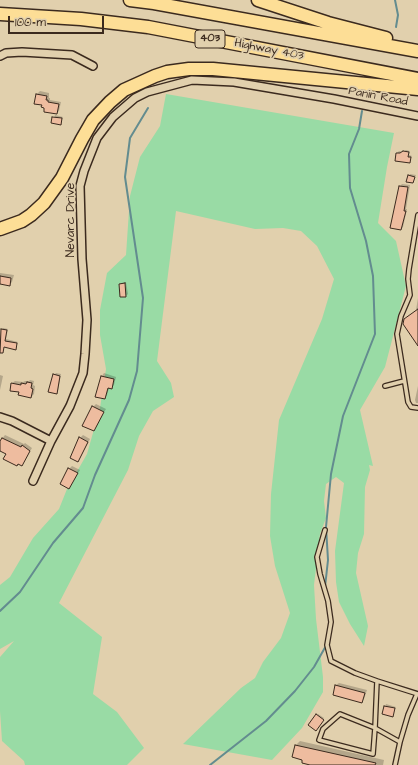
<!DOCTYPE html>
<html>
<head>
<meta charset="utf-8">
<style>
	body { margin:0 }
	#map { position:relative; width:418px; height:765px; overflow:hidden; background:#e1d0ad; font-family:"Architects Daughter",sans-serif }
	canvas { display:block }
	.scale { position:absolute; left:8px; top:16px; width:96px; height:18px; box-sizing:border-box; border:2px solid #3b2a1e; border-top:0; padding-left:5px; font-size:12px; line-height:14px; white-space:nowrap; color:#3b2a1e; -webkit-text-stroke:3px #e1d0ad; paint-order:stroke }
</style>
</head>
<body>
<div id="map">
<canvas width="418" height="765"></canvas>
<div class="scale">100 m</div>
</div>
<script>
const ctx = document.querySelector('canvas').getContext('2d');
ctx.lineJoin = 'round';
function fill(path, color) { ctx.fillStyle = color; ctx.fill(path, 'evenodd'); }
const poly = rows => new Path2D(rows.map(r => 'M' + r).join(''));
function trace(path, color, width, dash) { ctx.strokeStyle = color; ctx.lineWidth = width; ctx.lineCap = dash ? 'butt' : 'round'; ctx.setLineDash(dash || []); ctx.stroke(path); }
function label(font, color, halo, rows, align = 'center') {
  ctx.font = font + ' "Architects Daughter",sans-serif'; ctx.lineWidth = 3.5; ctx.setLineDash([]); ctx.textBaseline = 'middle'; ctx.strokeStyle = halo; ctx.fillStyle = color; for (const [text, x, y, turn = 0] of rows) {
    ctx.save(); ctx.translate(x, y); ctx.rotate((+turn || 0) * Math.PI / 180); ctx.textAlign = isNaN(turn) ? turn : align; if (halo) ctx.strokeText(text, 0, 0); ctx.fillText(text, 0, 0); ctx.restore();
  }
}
const green = poly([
	[166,94,394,133,387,167,378,223,396,241,406,286,385,367,360,410,373,466,369,465,370,470,365,487,364,534,358,553,356,573,368,626,364,646,350,624,339,602,336,582,335,551,344,483,336,477,326,484,324,501,326,518,320,534,314,585,316,619,323,677,323,692,302,728,272,760,183,744,241,688,255,678,263,662,281,638,290,613,275,566,270,536,271,494,279,420,322,319,334,279,317,246,301,231,283,228,255,229,176,211,157,361,171,383,174,397,153,411,139,436,128,470,59,603,102,637,93,694,117,712,144,748,127,765,25,765,24,761,2,741,0,711,0,657,14,641,0,649,0,585,10,577,33,538,59,509,67,489,87,454,100,408,106,369,100,335,100,310,107,273,126,255,130,196,140,157,160,126]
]);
const shadow = poly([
	[40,91,49,93,49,98,50,98,50,100,61,102,59,111,57,113,43,105,35,103,37,94],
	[55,115,63,117,61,123,53,122],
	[406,150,410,151,409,155,412,156,409,162,397,153,399,151,403,152],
	[410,174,416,175,413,182,409,176],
	[402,184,410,185,406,209,407,209,403,227,401,229,400,186],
	[0,273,14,275,12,282,9,285,0,283],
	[126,282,128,294,126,296,121,296,120,284,122,283],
	[418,298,418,344,405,320,416,310],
	[3,328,8,329,6,339,18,342,16,349,0,346,1,330],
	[56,373,61,374,58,391,57,393,54,375],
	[104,373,116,377,114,385,111,388,109,388,107,395,105,398,97,396,102,376],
	[0,375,3,376,0,390],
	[30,380,34,381,33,385,35,386,34,394,31,397,20,392,12,383,15,381,23,382,25,381,29,381],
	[418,386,418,403,416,403,415,400],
	[96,404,106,409,94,429,93,407],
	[5,435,24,444,25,443,32,448,22,465,0,450,0,440,1,440],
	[83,435,90,439,80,458,77,461,80,438],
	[72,466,80,470,69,488,69,469],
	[339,683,367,690,364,699,362,702,336,685],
	[386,704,396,707,392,716,383,714],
	[318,714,324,718,317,728,317,715],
	[300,741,384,760,383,765,315,765,293,756,296,745]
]);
const stream = poly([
	[395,0,398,15,396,27],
	[325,587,328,560,326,527,331,474,343,416,375,334,373,276,366,241,350,188,349,154,359,129,362,111],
	[0,611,20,592,53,543,83,508,95,475,129,400,137,371,143,298,125,177,130,138,148,108],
	[210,765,266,721,295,691,314,667,327,644]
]);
const building = poly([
	[36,94,47,96,46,100,48,100,48,102,59,104,57,114,44,112,44,108,41,107,42,105,34,104,36,94],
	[52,117,62,118,61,125,51,123,52,117],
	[403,151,409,152,408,157,411,157,410,163,395,161,396,153,400,153,403,151],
	[408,175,415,177,413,183,406,182,408,175],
	[399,186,408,187,404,211,406,211,401,230,390,228,399,186],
	[0,276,11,278,10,286,0,284,0,276],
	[125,283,126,297,120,297,119,284,125,283],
	[418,309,418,346,403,324,404,319,418,309],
	[1,329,7,330,5,341,17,343,16,350,4,347,3,353,0,353,1,329],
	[53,374,60,376,57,394,48,392,53,374],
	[101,376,114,379,112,389,108,388,105,399,95,397,101,376],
	[27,382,32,383,31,388,33,389,31,398,18,395,19,392,10,391,11,383,21,385,21,383,26,384,27,382],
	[92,406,104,412,94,431,82,426,92,406],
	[79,437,88,442,78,462,70,458,79,437],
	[2,438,21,447,22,445,30,451,22,466,18,464,17,466,3,459,6,454,0,451,0,441,2,438],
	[68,468,78,473,69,489,60,484,68,468],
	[335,685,365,693,362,703,333,695,335,685],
	[384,706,395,708,393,717,382,714,384,706],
	[316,714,324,720,316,731,308,725,316,714],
	[295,745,376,763,375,765,310,765,302,763,302,760,292,757,295,745]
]);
const service = poly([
	[418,215,409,269,408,279,410,295,401,316,397,334,408,402,411,407,418,408],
	[385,386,404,381],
	[325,530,317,557,320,574,328,601,331,622,327,645,331,661,355,673,377,681],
	[400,742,408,715,417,694],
	[395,765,400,742,375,728,340,714,323,729,319,740,373,754,375,728,377,681,418,694]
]);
const minor = poly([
	[0,56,6,53,22,52,72,55,93,66],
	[0,417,12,421,51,441],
	[33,481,51,441,70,406,83,373,85,354,87,320,82,259,80,186,84,171,97,138,113,117,135,98,147,92,192,80,234,82,334,99,418,116]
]);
const motorway = poly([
	[130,0,154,3,418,51],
	[258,0,328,23,386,38],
	[0,14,81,19,148,27,418,79],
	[0,229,22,221,31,215,44,203,62,178,82,139,93,120,110,102,124,90,155,76,167,72,189,69,213,69,418,89]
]);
const shields = [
	[210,39,30]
];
const shieldNames = [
	["403",210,39]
];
const streetNames = [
	["Highway 403",269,50,11],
	["Panin Road",378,97,11],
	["Nevarc Drive",71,220,-90]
];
fill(green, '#99dba5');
fill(shadow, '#0003');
trace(stream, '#638c8f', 2);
fill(building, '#eebc9f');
trace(building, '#3b2a1e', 1);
trace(service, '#3b2a1e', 6);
trace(minor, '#3b2a1e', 10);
trace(motorway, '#3b2a1e', 15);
trace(service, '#e1d0ad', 3.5);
trace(minor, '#e1d0ad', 7);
trace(motorway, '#fdde96', 12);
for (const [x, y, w] of shields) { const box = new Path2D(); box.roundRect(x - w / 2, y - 9, w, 18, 3); ctx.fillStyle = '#e1d0ad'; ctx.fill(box); trace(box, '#3b2a1e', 1); }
label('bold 11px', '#3b2a1e', null, shieldNames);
label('12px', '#3b2a1e', '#e1d0ad', streetNames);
</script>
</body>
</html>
